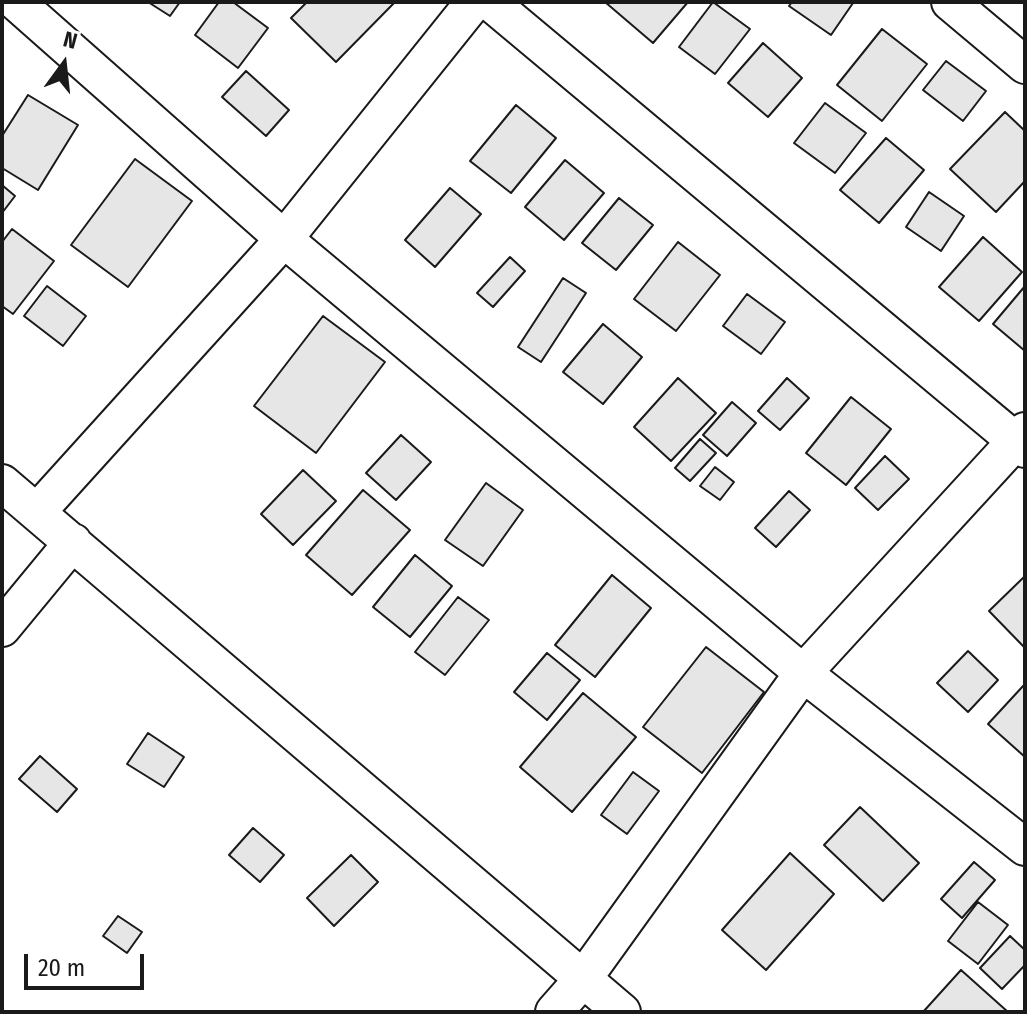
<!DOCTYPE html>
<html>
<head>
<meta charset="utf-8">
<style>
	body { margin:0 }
	#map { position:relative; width:1027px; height:1014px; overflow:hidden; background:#fff; font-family:"Fira Sans Condensed",sans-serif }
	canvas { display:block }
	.frame { position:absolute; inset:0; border:4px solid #1a1a1a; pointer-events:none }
	.north { position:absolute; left:24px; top:24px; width:80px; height:80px; -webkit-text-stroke:6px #fff; paint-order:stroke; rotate:15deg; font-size:22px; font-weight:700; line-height:32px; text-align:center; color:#1a1a1a }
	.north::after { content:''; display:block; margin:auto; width:28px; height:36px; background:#1a1a1a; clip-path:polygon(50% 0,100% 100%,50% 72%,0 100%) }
	.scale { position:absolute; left:24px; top:954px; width:120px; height:36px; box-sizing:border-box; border:4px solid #1a1a1a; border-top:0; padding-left:10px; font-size:24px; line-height:28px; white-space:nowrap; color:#1a1a1a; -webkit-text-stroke:6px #fff; paint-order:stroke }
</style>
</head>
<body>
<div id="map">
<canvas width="1027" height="1014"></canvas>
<div class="frame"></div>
<div class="north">N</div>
<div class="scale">20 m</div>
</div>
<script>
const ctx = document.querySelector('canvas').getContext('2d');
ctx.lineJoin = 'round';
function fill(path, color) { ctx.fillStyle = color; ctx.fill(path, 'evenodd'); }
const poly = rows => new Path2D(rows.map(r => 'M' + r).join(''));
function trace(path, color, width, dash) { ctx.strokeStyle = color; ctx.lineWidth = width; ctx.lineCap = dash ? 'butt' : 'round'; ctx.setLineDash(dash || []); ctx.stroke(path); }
const building = poly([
	[148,2,180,2,170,16,148,2],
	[219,2,233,2,268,28,238,68,195,35,219,2],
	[307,2,395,2,336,62,291,18,307,2],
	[605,2,688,2,653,43,605,2],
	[713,2,750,29,715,74,679,47,713,2],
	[792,2,852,2,853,3,831,35,789,6,792,2],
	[882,29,927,64,882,121,837,85,882,29],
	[763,43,802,78,768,117,728,83,763,43],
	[946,61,986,91,963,121,923,90,946,61],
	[246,71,289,110,266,136,222,97,246,71],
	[28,95,78,125,38,190,2,168,2,136,28,95],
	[825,103,866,133,835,173,794,143,825,103],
	[516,105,556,138,511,193,470,161,516,105],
	[1005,112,1025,131,1025,181,996,212,950,169,1005,112],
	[886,138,924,170,879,223,840,190,886,138],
	[135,159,192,201,128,287,71,245,135,159],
	[565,160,604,193,564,240,525,207,565,160],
	[2,185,15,196,2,213,2,185],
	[450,188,481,214,435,267,405,240,450,188],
	[929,192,964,216,941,251,906,227,929,192],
	[619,198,653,225,616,270,582,243,619,198],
	[12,229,54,261,13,314,2,306,2,242,12,229],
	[983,237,1022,272,979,321,939,287,983,237],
	[678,242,720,275,676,331,634,299,678,242],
	[510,257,525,271,493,307,477,293,510,257],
	[563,278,586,293,541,362,518,347,563,278],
	[47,286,86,316,63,346,24,316,47,286],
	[1025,286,1025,351,993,324,1025,286],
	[747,294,785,322,761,354,723,326,747,294],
	[323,316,385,362,316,453,254,406,323,316],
	[603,324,642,357,603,404,563,372,603,324],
	[678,378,716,413,671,461,634,427,678,378],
	[787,378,809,398,780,430,758,411,787,378],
	[851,397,891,429,846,485,806,453,851,397],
	[732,402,756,423,727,456,703,435,732,402],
	[401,435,431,462,396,500,366,473,401,435],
	[700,439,716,453,690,481,675,468,700,439],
	[885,456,909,479,878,510,855,488,885,456],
	[715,467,734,482,720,500,700,486,715,467],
	[303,470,336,501,293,545,261,514,303,470],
	[486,483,523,510,483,566,445,540,486,483],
	[363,490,410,530,352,595,306,555,363,490],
	[789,491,810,510,776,547,755,528,789,491],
	[415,555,452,586,410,637,373,607,415,555],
	[612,575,651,608,595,677,555,645,612,575],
	[1025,576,1025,648,989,611,1025,576],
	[458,597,489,620,445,675,415,652,458,597],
	[706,647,764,692,702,773,643,727,706,647],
	[968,651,998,680,968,712,937,683,968,651],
	[547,653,580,680,547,720,514,692,547,653],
	[1024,685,1025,686,1025,757,988,724,1024,685],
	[583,693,636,737,572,812,520,767,583,693],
	[148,733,184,757,164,787,127,764,148,733],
	[40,756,77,789,57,812,19,779,40,756],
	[633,772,659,791,627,834,601,815,633,772],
	[860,807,919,863,883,901,824,845,860,807],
	[253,828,284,855,260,882,229,855,253,828],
	[790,853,834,894,766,970,722,930,790,853],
	[351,855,378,882,334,926,307,898,351,855],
	[974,862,995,880,962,918,941,899,974,862],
	[978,902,1008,925,978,964,948,941,978,902],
	[118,916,142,932,127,953,103,936,118,916],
	[1010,936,1025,950,1025,965,1002,989,980,968,1010,936],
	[961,970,1008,1012,923,1012,961,970]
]);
const minor = poly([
	[16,2,284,239,803,673,1025,847],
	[490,2,1025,449],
	[950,2,1025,65],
	[2,483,622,1012],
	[37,512,284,239,474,2],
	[2,628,73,542],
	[554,1012,583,979,803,673,1025,431]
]);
fill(building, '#e6e6e6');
trace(building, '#1a1a1a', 2);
trace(minor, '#1a1a1a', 40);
trace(minor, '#fff', 36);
</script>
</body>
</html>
